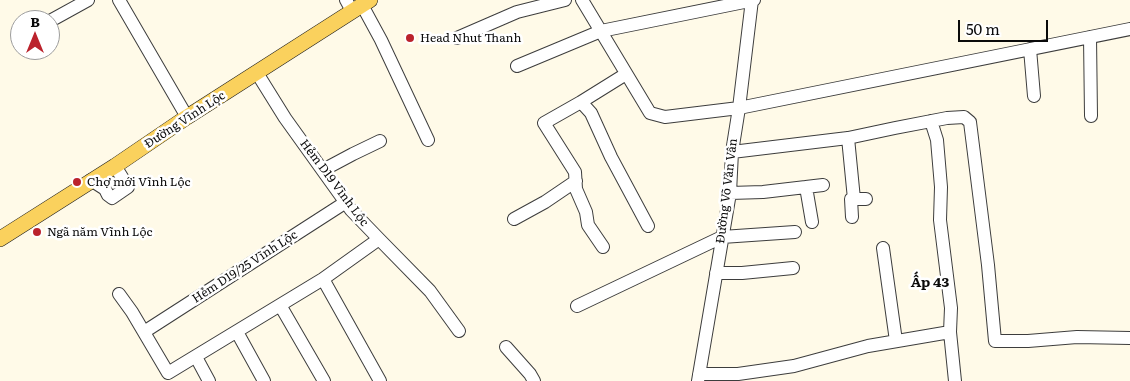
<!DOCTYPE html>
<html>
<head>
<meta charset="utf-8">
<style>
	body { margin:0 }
	#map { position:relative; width:1130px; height:381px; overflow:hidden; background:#fffae8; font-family:Literata,serif }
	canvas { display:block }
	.north { position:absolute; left:10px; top:10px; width:50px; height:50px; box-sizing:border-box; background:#fff; border:1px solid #9d9d9d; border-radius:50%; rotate:0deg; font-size:14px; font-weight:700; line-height:20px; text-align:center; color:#0a0a0a }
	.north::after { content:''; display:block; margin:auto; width:18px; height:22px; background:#bb222c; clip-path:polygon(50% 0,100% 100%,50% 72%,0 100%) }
	.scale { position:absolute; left:958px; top:20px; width:90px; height:22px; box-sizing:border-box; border:2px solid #0a0a0a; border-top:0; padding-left:6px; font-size:15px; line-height:18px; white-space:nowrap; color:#0a0a0a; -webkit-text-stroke:4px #fff; paint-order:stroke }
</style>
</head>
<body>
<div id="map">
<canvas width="1130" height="381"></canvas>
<div class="north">B</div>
<div class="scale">50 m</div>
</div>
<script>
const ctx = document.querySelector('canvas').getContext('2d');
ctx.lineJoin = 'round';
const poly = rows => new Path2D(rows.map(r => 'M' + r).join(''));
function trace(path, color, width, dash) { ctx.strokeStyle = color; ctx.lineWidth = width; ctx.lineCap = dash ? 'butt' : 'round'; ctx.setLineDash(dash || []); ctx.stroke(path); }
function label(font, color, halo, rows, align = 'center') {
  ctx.font = font + ' Literata,serif'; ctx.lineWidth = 5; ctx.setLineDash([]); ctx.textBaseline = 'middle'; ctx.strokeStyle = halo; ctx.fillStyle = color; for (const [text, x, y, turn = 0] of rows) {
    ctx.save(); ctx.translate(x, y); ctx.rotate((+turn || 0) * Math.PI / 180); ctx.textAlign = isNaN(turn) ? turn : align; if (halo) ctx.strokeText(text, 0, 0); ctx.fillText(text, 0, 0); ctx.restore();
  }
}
const minor = poly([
	[119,0,187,117],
	[346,0,352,11],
	[582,0,650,113,665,117,739,108,1130,29],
	[362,5,381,40,428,140],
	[50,21,88,0],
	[1090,37,1091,116],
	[457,38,517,12,565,0],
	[1030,49,1034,96],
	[517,66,601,31,754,0],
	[257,73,285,118,351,210,379,239,430,291,459,331],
	[626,74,581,102,591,113,611,157,648,226],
	[581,102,544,123,575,172,576,189,586,212,588,225,603,247],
	[931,121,937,140,941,187,940,220,951,308,950,332,955,381],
	[848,138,854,199,866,199],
	[732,152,848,138,895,128,947,118,964,117,970,122,988,265,995,341,1028,341,1077,337,1130,338],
	[323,170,353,154,380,141],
	[91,180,105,189,108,195,112,198,128,187,115,166],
	[806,187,812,222],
	[730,193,763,192,823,185],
	[852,217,851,199,854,199],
	[514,219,545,202,576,181],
	[883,248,896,341],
	[716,273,742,273,793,268],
	[323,279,380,381],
	[119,294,132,312,168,373,323,279,379,239],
	[280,305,324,381],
	[577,306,722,237,795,232],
	[144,332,346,202],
	[237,332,264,381],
	[506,347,530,374,534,381],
	[196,357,209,381],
	[699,374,738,374,794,366,868,346,950,332],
	[698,381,730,193,732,152,739,108,752,0]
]);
const major = poly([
	[0,239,115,166,187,117,370,0]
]);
const markers = [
	[410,38,5,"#bb222c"],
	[77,182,5,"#bb222c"],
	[37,232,5,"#bb222c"]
];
const poiNames = [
	["Head Nhut Thanh",420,38],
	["Chợ mới Vĩnh Lộc",87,182],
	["Ngã năm Vĩnh Lộc",47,232]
];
const streetNames = [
	["Đường Vĩnh Lộc",185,120,-33],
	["Hẻm D19 Vĩnh Lộc",334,183,53],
	["Đường Võ Văn Vân",727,191,-83],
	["Hẻm D19/25 Vĩnh Lộc",245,267,-33]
];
const neighbourhoodNames = [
	["Ấp 43",930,283]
];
trace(minor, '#3d3d3d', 14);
trace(major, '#1b1b1b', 16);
trace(minor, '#fff', 12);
trace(major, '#fad15d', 15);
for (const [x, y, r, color] of markers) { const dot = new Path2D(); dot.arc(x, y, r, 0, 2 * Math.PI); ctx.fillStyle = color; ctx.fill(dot); trace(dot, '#fff', 2); }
label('12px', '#0a0a0a', '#fff', poiNames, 'left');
label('12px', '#0a0a0a', '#fff', streetNames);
label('bold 14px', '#0a0a0a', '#fff', neighbourhoodNames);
</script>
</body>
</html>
